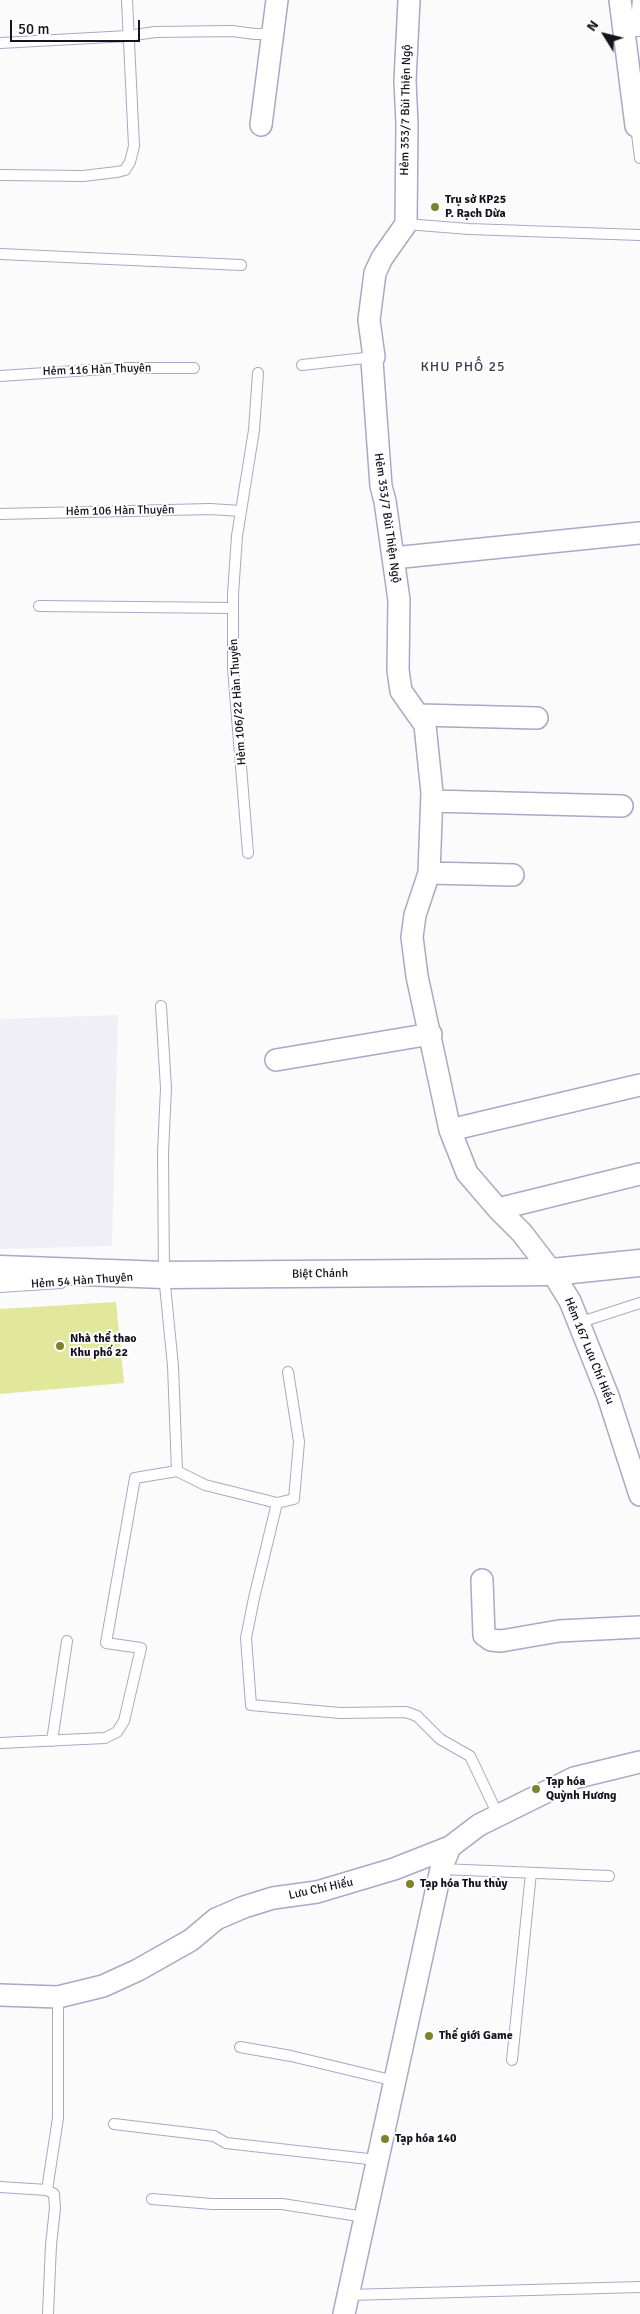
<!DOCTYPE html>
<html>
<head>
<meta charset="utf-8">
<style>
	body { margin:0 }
	#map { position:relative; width:640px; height:2314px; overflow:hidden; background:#fbfbfb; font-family:Signika,sans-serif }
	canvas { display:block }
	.north { position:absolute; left:580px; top:10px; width:50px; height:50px; -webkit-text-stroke:4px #fff; paint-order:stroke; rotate:306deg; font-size:14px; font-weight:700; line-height:20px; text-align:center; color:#14131e }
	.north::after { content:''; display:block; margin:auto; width:18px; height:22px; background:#14131e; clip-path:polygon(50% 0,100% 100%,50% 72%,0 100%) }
	.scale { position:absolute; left:10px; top:20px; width:130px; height:22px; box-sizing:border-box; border:2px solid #14131e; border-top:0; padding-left:6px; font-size:15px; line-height:18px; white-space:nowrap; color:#14131e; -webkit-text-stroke:4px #fff; paint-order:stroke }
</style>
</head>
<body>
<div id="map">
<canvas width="640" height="2314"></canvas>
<div class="north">N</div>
<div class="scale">50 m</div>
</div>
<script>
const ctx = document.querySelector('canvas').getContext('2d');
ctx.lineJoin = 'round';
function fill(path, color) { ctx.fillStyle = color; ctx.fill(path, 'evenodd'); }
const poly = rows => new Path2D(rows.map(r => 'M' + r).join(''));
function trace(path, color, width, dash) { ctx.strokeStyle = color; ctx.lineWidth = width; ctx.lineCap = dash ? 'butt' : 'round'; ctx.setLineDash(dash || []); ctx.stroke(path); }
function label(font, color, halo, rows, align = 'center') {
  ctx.font = font + ' Signika,sans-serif'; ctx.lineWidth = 4; ctx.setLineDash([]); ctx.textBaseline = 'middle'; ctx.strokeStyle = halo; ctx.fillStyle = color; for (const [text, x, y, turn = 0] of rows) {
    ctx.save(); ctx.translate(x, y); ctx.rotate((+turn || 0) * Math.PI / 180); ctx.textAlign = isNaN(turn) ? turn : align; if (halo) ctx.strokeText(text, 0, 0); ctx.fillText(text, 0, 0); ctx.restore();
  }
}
const built = poly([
	[118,1015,112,1246,0,1249,0,1019]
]);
const building = poly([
	[116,1302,124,1383,0,1394,0,1309]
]);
const service = poly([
	[638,0,635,31,640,31],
	[0,43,128,36,155,32,232,31,255,34,273,34],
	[636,126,640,158],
	[0,175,83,176,117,172,125,170,130,162,134,146,127,0],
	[406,224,469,229,640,235],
	[0,254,241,265],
	[302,365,374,357],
	[0,376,120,368,194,368],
	[0,514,210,509,241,511],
	[39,606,233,608],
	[248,853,233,668,233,594,237,536,254,430,258,373],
	[161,1006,166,1088,163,1153,164,1275,173,1366,177,1471],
	[0,1287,61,1283],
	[578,1323,640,1303],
	[288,1372,299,1442,294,1499,277,1503,254,1598,246,1638,251,1705,340,1713,406,1712,417,1716,440,1739,470,1756,498,1815],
	[52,1741,67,1641],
	[0,1743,105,1738,117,1732,124,1721,141,1648,106,1643,135,1478,177,1471,205,1485,277,1503],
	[441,1869,609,1876],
	[240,2047,291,2056,395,2081],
	[512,2060,531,1873],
	[114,2124,214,2136,226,2143,377,2160],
	[0,2187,47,2190,54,2194,55,2208,51,2245,48,2314],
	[47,2190,58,2118,58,1997],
	[152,2199,212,2204,282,2204,365,2217],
	[348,2295,640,2287]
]);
const minor = poly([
	[409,0,405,81,407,124,406,224,382,258,375,273,369,320,374,357,372,361,381,486,385,501,399,600,398,670,401,691,425,725,432,793,429,873,415,915,412,937,417,976,450,1130,467,1173,498,1209,522,1233,552,1272,570,1301,608,1396,640,1495],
	[620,0,636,126],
	[261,125,277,0],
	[393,558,640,533],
	[419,715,537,718],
	[432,801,622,806],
	[429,873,513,875],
	[276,1060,431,1034],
	[450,1130,640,1085],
	[498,1209,640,1174],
	[482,1580,484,1635,491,1640,501,1641,559,1631,640,1627],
	[0,1995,58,1997,103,1986,138,1970,191,1940,216,1919,244,1907,273,1898,317,1892,394,1869,450,1847,479,1825,574,1778,640,1762],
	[344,2314,441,1869,450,1847]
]);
const tertiary = poly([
	[0,1269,164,1275,552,1272,640,1263]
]);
const markers = [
	[435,207,5,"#7e822c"],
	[60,1346,5,"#7e822c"],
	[536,1789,5,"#7e822c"],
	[410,1884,5,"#7e822c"],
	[429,2036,5,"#7e822c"],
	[385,2139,5,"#7e822c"]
];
const streetNames = [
	["Hẻm 353/7 Bùi Thiện Ngộ",406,110,-89],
	["Hẻm 116 Hàn Thuyên",97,370,-2],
	["Hẻm 106 Hàn Thuyên",120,511,-1],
	["Hẻm 353/7 Bùi Thiện Ngộ",387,518,82],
	["Hẻm 106/22 Hàn Thuyên",238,702,-94],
	["Biệt Chánh",320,1274,-1],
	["Hẻm 54 Hàn Thuyên",82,1281,-4],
	["Hẻm 167 Lưu Chí Hiếu",589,1351,68],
	["Lưu Chí Hiếu",321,1889,-12]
];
const poiNames = [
	["Trụ sở KP25",445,200],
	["P. Rạch Dừa",445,214],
	["Nhà thể thao",70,1339],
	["Khu phố 22",70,1353],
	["Tạp hóa",546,1782],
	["Quỳnh Hương",546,1796],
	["Tạp hóa Thu thủy",420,1884],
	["Thế giới Game",439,2036],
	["Tạp hóa 140",395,2139]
];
const neighbourhoodNames = [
	["KHU PHỐ 25",463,367]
];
fill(built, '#f0eff7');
fill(building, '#e2e89b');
trace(service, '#aaa8c7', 12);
trace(minor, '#aaa8c7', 24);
trace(tertiary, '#aaa8c7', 29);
trace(service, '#fff', 10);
trace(minor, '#fff', 21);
trace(tertiary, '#fff', 26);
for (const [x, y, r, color] of markers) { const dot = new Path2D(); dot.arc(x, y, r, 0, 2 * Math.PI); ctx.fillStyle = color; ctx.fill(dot); trace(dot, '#fff', 2); }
label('12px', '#14131e', '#fff', streetNames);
label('bold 12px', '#14131e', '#fff', poiNames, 'left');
ctx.letterSpacing = '1px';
label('14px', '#42405a', '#fff', neighbourhoodNames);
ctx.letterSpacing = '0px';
</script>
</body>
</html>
